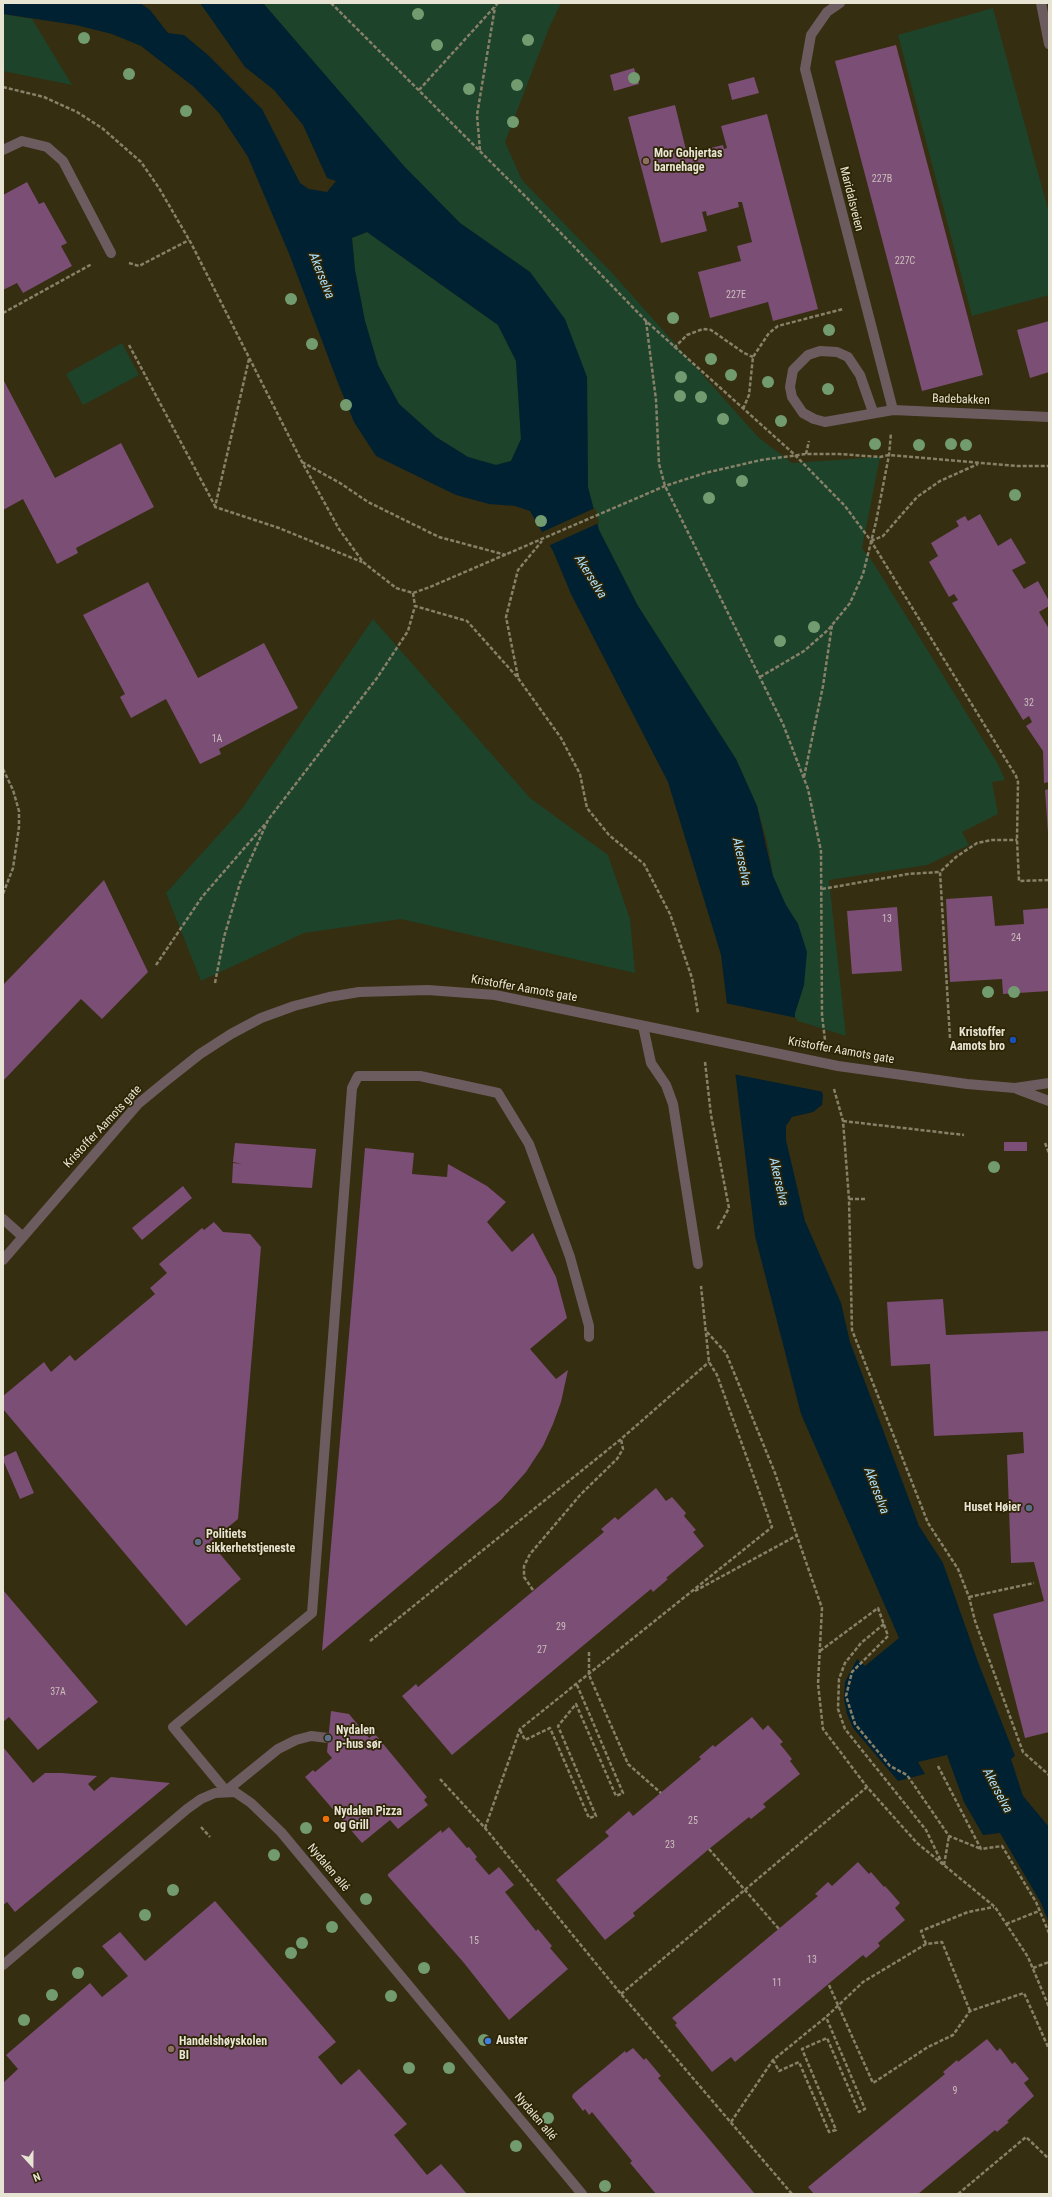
<!DOCTYPE html>
<html>
<head>
<meta charset="utf-8">
<style>
	body { margin:0 }
	#map { position:relative; width:1052px; height:2197px; overflow:hidden; background:#362e10; font-family:"Roboto Condensed",sans-serif }
	canvas { display:block }
	.frame { position:absolute; inset:0; border:4px solid #e8e4d3; pointer-events:none }
	.north { position:absolute; left:12px; top:2145px; width:40px; height:40px; -webkit-text-stroke:3px #2c2405; paint-order:stroke; rotate:159deg; font-size:11px; font-weight:700; line-height:16px; text-align:center; color:#e8e4d3 }
	.north::after { content:''; display:block; margin:auto; width:14px; height:18px; background:#e8e4d3; clip-path:polygon(50% 0,100% 100%,50% 72%,0 100%) }
</style>
</head>
<body>
<div id="map">
<canvas width="1052" height="2197"></canvas>
<div class="frame"></div>
<div class="north">N</div>
</div>
<script>
const ctx = document.querySelector('canvas').getContext('2d');
ctx.lineJoin = 'round';
function fill(path, color) { ctx.fillStyle = color; ctx.fill(path, 'evenodd'); }
const poly = rows => new Path2D(rows.map(r => 'M' + r).join(''));
function trace(path, color, width, dash) { ctx.strokeStyle = color; ctx.lineWidth = width; ctx.lineCap = dash ? 'butt' : 'round'; ctx.setLineDash(dash || []); ctx.stroke(path); }
function label(font, color, halo, rows, align = 'center') {
  ctx.font = font + ' "Roboto Condensed",sans-serif'; ctx.lineWidth = 3.5; ctx.setLineDash([]); ctx.textBaseline = 'middle'; ctx.strokeStyle = halo; ctx.fillStyle = color; for (const [text, x, y, turn = 0] of rows) {
    ctx.save(); ctx.translate(x, y); ctx.rotate((+turn || 0) * Math.PI / 180); ctx.textAlign = isNaN(turn) ? turn : align; if (halo) ctx.strokeText(text, 0, 0); ctx.fillText(text, 0, 0); ctx.restore();
  }
}
const green = poly([
	[263,3,561,3,549,28,505,142,522,180,613,274,759,438,792,463,880,457,862,548,874,564,998,764,1005,780,992,782,998,814,962,832,969,845,927,865,829,880,846,1036,795,1020,795,1013,804,985,798,924,785,905,773,876,768,845,757,806,736,759,638,606,599,530,588,487,587,377,530,272,460,223,403,166],
	[993,8,1049,213,1049,295,972,316,898,35],
	[3,14,32,19,72,85,3,71],
	[367,232,498,325,516,361,521,439,511,461,496,465,468,457,436,437,399,404,378,365,365,321,355,270,352,238],
	[122,343,139,375,83,405,66,374],
	[373,619,530,798,608,855,630,919,635,973,401,919,304,933,201,981,166,893,241,810]
]);
const water = poly([
	[3,3,140,3,150,10,168,33,184,35,208,55,262,109,300,183,309,189,327,192,336,181,327,178,303,125,274,90,245,67,200,3,263,3,404,166,460,223,530,272,565,319,587,377,588,487,599,530,638,606,736,759,757,806,773,876,786,905,798,924,807,952,804,985,795,1013,795,1033,803,1062,819,1083,823,1095,822,1105,813,1112,792,1117,786,1126,786,1140,805,1221,841,1303,850,1342,919,1526,943,1563,978,1662,1015,1756,1011,1759,1023,1796,1049,1827,1049,1923,1041,1903,1000,1833,983,1835,964,1802,947,1755,918,1762,925,1774,898,1781,853,1728,847,1714,844,1699,845,1682,857,1659,865,1666,899,1638,801,1414,755,1236,721,955,668,782,571,594,553,551,530,511,515,506,489,504,456,495,376,456,354,422,338,383,290,256,248,157,219,113,194,87,141,46,112,34,76,25,3,14],
	[367,232,498,325,516,361,521,439,511,461,496,465,468,457,436,437,399,404,378,365,365,321,355,270,352,238]
]);
const pier = poly([
	[595,508,599,523,548,546,540,533],
	[725,1003,797,1018,797,1033,804,1061,821,1082,824,1092,733,1074]
]);
const building = poly([
	[896,45,983,375,922,391,835,61],
	[634,68,639,84,614,91,610,75],
	[754,77,759,93,732,100,728,84],
	[675,105,688,158,692,158,690,153,723,145,724,149,727,148,721,126,767,114,818,309,773,321,768,302,710,318,698,272,741,261,737,246,752,242,742,202,738,202,739,207,707,216,706,211,702,212,707,231,661,243,628,117],
	[27,182,39,204,44,202,67,243,61,246,72,266,23,293,17,283,3,290,3,195],
	[1049,321,1049,372,1030,378,1017,330],
	[4,381,55,478,121,443,154,507,76,548,78,553,57,564,23,499,3,510],
	[980,514,998,546,1011,538,1026,563,1012,570,1024,589,1038,581,1049,601,1049,606,1039,612,1049,629,1049,782,1044,783,1043,751,1026,726,1032,722,1029,716,1023,720,952,603,958,600,954,594,949,597,929,562,938,556,931,543,959,526,956,521,965,516,968,521],
	[148,582,198,678,264,643,298,708,219,749,221,754,200,764,166,699,131,718,120,697,125,694,83,615],
	[1049,789,1049,832,1048,833,1045,790],
	[104,880,148,972,102,1019,81,999,3,1081,3,985],
	[992,896,995,926,1024,924,1023,910,1049,908,1049,991,1003,994,1002,979,950,982,946,899],
	[897,907,902,971,852,974,847,911],
	[1004,1142,1027,1142,1027,1151,1004,1151],
	[235,1143,316,1149,312,1188,232,1183,233,1163,242,1164,233,1162],
	[365,1148,414,1153,412,1174,447,1177,448,1164,487,1186,506,1202,487,1222,512,1252,533,1233,556,1277,567,1318,530,1349,556,1379,568,1370,561,1402,553,1424,543,1446,526,1472,501,1500,322,1651],
	[183,1186,192,1198,142,1240,132,1228],
	[214,1222,223,1232,250,1234,261,1247,238,1519,210,1542,241,1579,186,1626,3,1409,3,1396,44,1362,51,1372,70,1355,75,1361,155,1294,150,1288,167,1273,159,1264,202,1228,204,1230],
	[943,1299,946,1335,1049,1331,1049,1732,1025,1738,993,1614,1044,1601,1034,1562,1011,1563,1007,1455,1024,1453,1023,1432,934,1436,930,1364,891,1366,887,1302],
	[16,1451,34,1493,20,1499,3,1460,3,1457],
	[656,1488,666,1501,672,1497,686,1513,684,1516,696,1530,693,1532,704,1546,666,1578,668,1579,653,1592,651,1589,452,1755,402,1696,416,1684,418,1687,604,1532,601,1529,615,1517,618,1520],
	[3,1590,98,1702,38,1750,9,1717,3,1722],
	[331,1711,349,1714,369,1738,375,1734,427,1797,424,1800,428,1805,398,1829,390,1820,362,1843,305,1777,313,1770,315,1772,332,1758,327,1752],
	[752,1717,763,1730,768,1725,783,1742,780,1744,792,1759,790,1761,800,1774,763,1804,766,1807,751,1819,749,1817,709,1849,633,1913,635,1916,605,1940,556,1880,609,1836,605,1832,629,1811,633,1816,701,1759,699,1757,713,1745,715,1747],
	[3,1747,33,1783,45,1773,62,1773,97,1776,88,1784,94,1791,111,1777,170,1783,15,1912,7,1902,3,1905],
	[449,1827,467,1848,469,1847,477,1857,475,1859,489,1875,499,1867,514,1885,505,1892,536,1931,538,1929,552,1946,550,1948,568,1969,509,2020,464,1963,388,1876,388,1874,441,1830,442,1833],
	[858,1862,869,1874,871,1872,884,1887,885,1886,900,1903,895,1908,905,1920,878,1943,880,1946,866,1958,863,1955,735,2062,731,2057,712,2072,675,2025,677,2023,672,2018,818,1896,815,1894,828,1882,832,1886],
	[215,1901,336,2042,318,2057,341,2085,359,2069,407,2124,394,2135,427,2175,441,2164,467,2194,3,2194,3,2083,18,2069,6,2055,90,1983,102,1997,128,1976,102,1946,120,1932,145,1961],
	[987,2039,997,2051,1000,2048,1012,2064,1015,2062,1029,2079,1024,2083,1034,2096,1007,2121,1009,2122,997,2132,995,2130,918,2194,814,2194,808,2187,945,2074,943,2072,957,2060,958,2062],
	[633,2048,644,2060,646,2058,661,2076,658,2078,755,2194,656,2194,630,2163,632,2161,592,2112,589,2115,585,2109,583,2111,572,2097,573,2094,625,2051,626,2053]
]);
const path = poly([
	[331,3,527,198,646,321,795,455,845,506,871,541,1016,776,1018,782,1017,840,1019,881,1049,880],
	[3,87,44,97,77,112,102,128,141,162,159,188,191,243,302,462,339,529,363,562,396,588,413,593,430,587,665,486,705,473,761,460,806,454,839,454,880,457,889,455,1017,466,1049,466],
	[419,90,498,3],
	[480,150,477,115,495,7],
	[129,263,139,266,189,240],
	[3,313,92,264],
	[646,321,656,400,659,464,665,486,783,724,808,789,821,851,822,1015,825,1040],
	[129,345,215,506],
	[674,348,687,335,703,329,711,330,744,353,753,357],
	[249,359,215,507,279,528,362,562],
	[743,409,749,395,753,357,769,333,778,326,843,309],
	[806,454,809,441],
	[302,462,340,483,368,502,439,537,506,555],
	[871,541,883,536,917,497,940,481,978,464],
	[413,593,415,606,467,621,518,678,561,738,580,774,587,808,609,835,644,864,670,914,692,978,698,1013],
	[518,677,506,617,518,570,542,541],
	[760,677,804,651,828,630,850,603,863,574,876,522,889,455,891,433],
	[3,769,13,790,19,811,19,827,13,868,3,894],
	[804,777,823,686,832,625],
	[822,889,908,874,940,872],
	[156,965,202,897,266,823],
	[215,983,224,937,240,883,268,820,377,678,408,631,415,606],
	[950,1038,940,872,956,857,977,843,992,840,1017,840],
	[705,1062,711,1115,729,1208,717,1230],
	[834,1089,843,1121,849,1199,852,1330,928,1523,958,1569,969,1597,975,1621,1023,1752,1049,1775],
	[843,1121,964,1135],
	[1045,1143,1049,1153],
	[849,1199,866,1199],
	[707,1332,726,1353,775,1473,822,1608,818,1684,823,1729,867,1787,917,1843,995,1907,1028,1957,1049,2007],
	[533,1590,524,1577,524,1566,530,1554,581,1494,617,1459,623,1449,621,1439],
	[695,1591,796,1536],
	[969,1597,1034,1583],
	[884,1624,861,1643,845,1663,839,1679,838,1709,845,1729,926,1830,942,1863],
	[370,1641,621,1439,709,1362],
	[820,1651,878,1608,888,1636,852,1672,846,1696,855,1724,890,1766,907,1775,949,1836,981,1849],
	[589,1652,589,1675,628,1764,661,1793],
	[520,1730,525,1740,550,1728,589,1818,596,1816,558,1726,576,1704,616,1796,623,1793,577,1685],
	[938,1766,981,1849,1002,1846,1036,1902,1049,1933],
	[440,1779,485,1828,621,1994,792,2194],
	[201,1827,210,1837],
	[485,1828,520,1729,772,1527,717,1375,709,1362,701,1286],
	[709,1849,779,1929],
	[944,1865,949,1836],
	[1006,1924,1039,1911],
	[926,1944,921,1931,968,1912,994,1907],
	[1033,1968,1049,1962],
	[829,1985,873,2083,928,2047,953,2035,970,2011,1024,1993,1049,2049],
	[621,1994,867,1787],
	[773,2060,779,2071,799,2062,829,2132,836,2130,802,2049,827,2038,859,2112,865,2109,826,2017],
	[731,2122,773,2060,826,2017,863,1982,926,1944,942,1942,970,2011],
	[958,2194,1026,2137,1049,2159]
]);
const minor = poly([
	[840,3,827,12,811,35,805,69,893,410],
	[1041,3,1049,44],
	[3,150,22,141,47,147,63,161,111,253],
	[873,412,860,375,848,357,837,352,820,351,808,355,793,370,790,387,792,397,803,413,814,419,825,422,893,410,1049,417],
	[643,1026,651,1063,666,1085,673,1104,698,1264],
	[1017,1089,1049,1101],
	[3,1219,22,1236],
	[3,1260,138,1104,166,1081,200,1054,231,1034,261,1018,294,1006,329,997,359,992,428,990,495,995,838,1066,967,1084,1015,1088,1049,1083],
	[328,1738,311,1736,296,1740,278,1749,226,1791,173,1727,312,1613,352,1088,358,1076,420,1076,498,1093,529,1144,570,1257,589,1326,589,1337],
	[3,1965,187,1809,201,1799,215,1793,235,1792,251,1803,281,1832,582,2194]
]);
const trees = [
	[418,14],
	[84,38],
	[528,40],
	[437,45],
	[129,74],
	[634,78],
	[517,85],
	[469,89],
	[186,111],
	[513,122],
	[291,299],
	[673,318],
	[829,330],
	[312,344],
	[711,359],
	[731,375],
	[681,377],
	[768,382],
	[828,389],
	[680,396],
	[701,397],
	[346,405],
	[723,419],
	[781,421],
	[875,444],
	[951,444],
	[919,445],
	[966,445],
	[742,481],
	[1015,495],
	[709,498],
	[541,521],
	[814,627],
	[780,641],
	[988,992],
	[1014,992],
	[994,1167],
	[306,1828],
	[274,1855],
	[173,1890],
	[366,1899],
	[145,1915],
	[332,1927],
	[302,1943],
	[291,1953],
	[424,1968],
	[78,1973],
	[52,1995],
	[391,1996],
	[24,2020],
	[484,2040],
	[409,2068],
	[449,2068],
	[548,2118],
	[516,2146],
	[605,2186]
];
const markers = [
	[646,161,4,"#8d6e63"],
	[1013,1040,4,"#1a4fb4"],
	[1029,1508,4,"#5c6f8a"],
	[198,1542,4,"#5c6f8a"],
	[328,1738,4,"#5c6f8a"],
	[326,1819,4,"#e8710a"],
	[488,2041,4,"#3f7fe0"],
	[171,2049,4,"#8d6e63"]
];
const numberNames = [
	["227B",882,179],
	["227C",905,261],
	["227E",736,295],
	["32",1029,703],
	["1A",217,739],
	["13",887,919],
	["24",1016,938],
	["29",561,1627],
	["27",542,1650],
	["37A",58,1692],
	["25",693,1821],
	["23",670,1845],
	["15",474,1941],
	["13",812,1960],
	["11",777,1983],
	["9",955,2091]
];
const poiNames = [
	["Mor Gohjertas",654,154],
	["barnehage",654,168],
	["Kristoffer",1005,1033,"right"],
	["Aamots bro",1005,1047,"right"],
	["Huset Høier",1021,1508,"right"],
	["Politiets",206,1535],
	["sikkerhetstjeneste",206,1549],
	["Nydalen",336,1731],
	["p-hus sør",336,1745],
	["Nydalen Pizza",334,1812],
	["og Grill",334,1826],
	["Auster",496,2041],
	["Handelshøyskolen",179,2042],
	["BI",179,2056]
];
const streetNames = [
	["Maridalsveien",851,199,76],
	["Badebakken",961,400,2],
	["Kristoffer Aamots gate",524,989,10],
	["Kristoffer Aamots gate",841,1051,10],
	["Kristoffer Aamots gate",103,1127,-47],
	["Nydalen allé",328,1868,50],
	["Nydalen allé",535,2117,50]
];
const waterNames = [
	["Akerselva",321,276,68],
	["Akerselva",590,577,58],
	["Akerselva",741,862,78],
	["Akerselva",778,1182,77],
	["Akerselva",876,1491,69],
	["Akerselva",997,1791,62]
];
fill(green, '#1d432a');
fill(water, '#002131');
fill(pier, '#362e10');
fill(building, '#7b4e75');
trace(path, '#878169', 2.5, [4, 2]);
trace(minor, '#6c5c60', 10);
ctx.fillStyle = '#729b6f';
for (const [x, y] of trees) { ctx.beginPath(); ctx.arc(x, y, 6, 0, 2 * Math.PI); ctx.fill(); }
for (const [x, y, r, color] of markers) { const dot = new Path2D(); dot.arc(x, y, r, 0, 2 * Math.PI); ctx.fillStyle = color; ctx.fill(dot); trace(dot, '#2c2405', 1.5); }
label('10px', '#cdbebc', null, numberNames);
label('bold 12px', '#e8e4d3', '#2c2405', poiNames, 'left');
label('12px', '#e8e4d3', '#2c2405', streetNames);
label('italic 13px', '#ace1fe', '#2c2405', waterNames);
</script>
</body>
</html>
